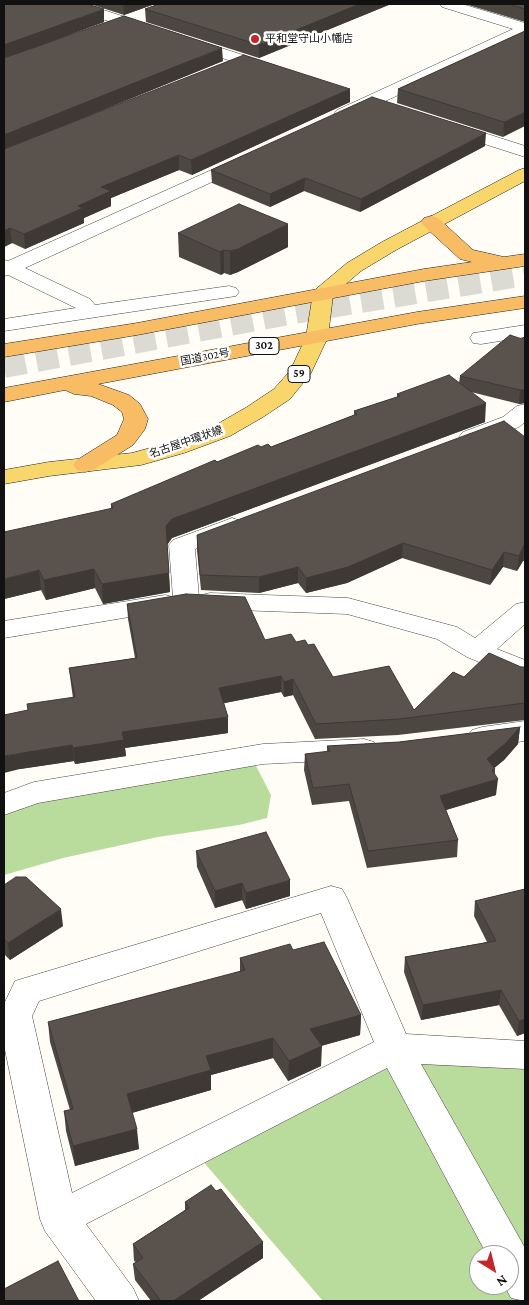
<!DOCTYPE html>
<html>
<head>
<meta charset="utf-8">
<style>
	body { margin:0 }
	#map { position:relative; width:529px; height:1305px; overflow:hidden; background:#fffdf5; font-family:"Crimson Pro",serif }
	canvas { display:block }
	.frame { position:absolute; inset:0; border:5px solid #111; pointer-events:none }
	.north { position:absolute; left:469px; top:1245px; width:50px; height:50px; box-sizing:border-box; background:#fff; border:1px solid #a0a0a0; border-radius:50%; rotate:144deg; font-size:14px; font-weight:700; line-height:20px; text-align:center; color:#111 }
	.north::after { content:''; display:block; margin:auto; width:18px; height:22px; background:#c4262e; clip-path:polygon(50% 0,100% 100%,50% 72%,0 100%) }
</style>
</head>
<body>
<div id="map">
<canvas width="529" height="1305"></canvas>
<div class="frame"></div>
<div class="north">N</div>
</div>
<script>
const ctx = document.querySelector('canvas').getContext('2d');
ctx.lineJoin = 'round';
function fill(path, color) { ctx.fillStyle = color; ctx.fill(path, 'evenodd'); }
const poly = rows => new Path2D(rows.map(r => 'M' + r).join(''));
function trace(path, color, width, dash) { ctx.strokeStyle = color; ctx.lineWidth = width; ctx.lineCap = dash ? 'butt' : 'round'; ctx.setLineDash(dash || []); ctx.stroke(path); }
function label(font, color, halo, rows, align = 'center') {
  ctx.font = font + ' "Crimson Pro","Noto Sans JP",serif'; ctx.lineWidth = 5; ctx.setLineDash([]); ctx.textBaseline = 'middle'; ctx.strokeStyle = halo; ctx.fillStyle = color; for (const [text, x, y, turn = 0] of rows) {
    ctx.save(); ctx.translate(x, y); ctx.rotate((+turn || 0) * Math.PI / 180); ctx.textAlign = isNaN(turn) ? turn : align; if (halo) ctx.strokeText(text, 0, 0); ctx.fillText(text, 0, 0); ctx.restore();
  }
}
const forest = poly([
	[255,764,271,795,267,818,239,825,158,837,63,858,4,875,4,812,33,802],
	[409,1060,525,1067,525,1268],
	[397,1063,500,1255,479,1255,479,1285,509,1285,509,1272,525,1301,323,1301,201,1159,383,1066]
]);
const motorwayTunnel = poly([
	[4,367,294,313,525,275]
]);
const minor = poly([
	[62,4,85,4,277,66,279,69,277,72,271,74,265,72,65,7,62,4],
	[440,4,462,4,525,23,525,36,349,118,343,119,337,118,334,114,337,110,513,29,442,7,440,4],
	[450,122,525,146,525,157,444,131,441,127,444,123,450,122],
	[245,155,251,156,254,160,251,164,25,268,90,299,95,305,229,286,236,288,239,292,236,296,4,331,4,319,76,308,8,275,4,276,4,260,8,261,245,155],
	[525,325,525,337,481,344,473,343,470,338,473,333,481,332,525,325],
	[525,404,525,422,519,427,471,444,463,442,459,437,463,432,503,417,517,406,525,404],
	[232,518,241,521,245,526,241,531,195,549,199,598,201,595,210,593,348,598,457,627,475,638,516,604,525,602,525,624,497,649,525,660,525,681,467,657,437,639,347,614,210,609,201,607,198,602,195,606,186,608,177,606,174,609,165,611,4,638,4,621,165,595,173,597,169,545,173,540,232,518],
	[525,721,525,741,482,747,472,744,467,737,472,730,482,727,525,721],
	[364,739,374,742,379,749,374,756,364,759,263,764,38,803,4,815,4,793,34,782,263,744,364,739],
	[331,886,342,889,347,898,406,1034,525,1041,525,1069,421,1064,525,1248,525,1301,511,1298,504,1285,509,1285,509,1255,487,1255,387,1068,86,1224,133,1288,139,1301,96,1301,45,1231,40,1219,4,1045,4,1004,15,981,331,886],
	[321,913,374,1042,72,1193,32,1016,39,1001,321,913]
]);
const primary = poly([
	[525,168,525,181,396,250,361,271,333,295,328,337,311,373,290,399,263,417,230,436,184,453,141,465,49,476,4,484,4,470,49,462,132,453,168,443,214,426,247,407,274,389,290,371,306,337,313,293,316,289,347,263,382,242,519,170,525,168]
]);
const trunk = poly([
	[431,216,438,218,473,250,504,257,525,254,525,266,424,281,137,335,4,357,4,344,137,323,424,269,472,262,460,259,424,226,421,222,424,218,431,216],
	[525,296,525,308,417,324,98,384,129,395,140,404,148,419,145,429,133,445,93,470,85,472,77,470,73,465,77,460,117,435,124,419,122,412,113,405,91,396,74,394,65,390,4,402,4,388,417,312,525,296]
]);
const wall = poly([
	[4,4,104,22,41,45,223,61,59,128,350,89,350,102,192,175,179,170,111,198,111,206,84,218,84,223,25,249,12,243,4,247],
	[90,4,155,4,124,15],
	[159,4,391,4,259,58,146,22,145,9],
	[465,4,525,4,525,22],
	[525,31,503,137,397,103,398,89],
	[485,146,360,212,304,191,270,207,212,183,211,170],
	[178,233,288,247,238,272,230,275,224,273,221,275,179,257],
	[525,336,525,403,519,404,471,392,485,422,172,538,167,545,170,592,103,604,95,588,46,600,41,590,4,599,111,508,111,504,217,462,261,447,271,447,354,415,354,411,397,397,397,394,459,383,460,376,522,339],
	[525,437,525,561,523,561,517,571,503,567,490,585,402,558,347,583,306,593,298,583,259,593,201,590,197,550,197,535],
	[127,604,265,640,296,642,308,645,333,677,414,710,464,677,521,667,525,667,525,720,398,735,315,739,293,695,284,697,281,692,224,703,228,733,125,748,126,756,75,764,74,761,20,769,27,710,73,698,71,684,69,668,135,658,128,619],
	[520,727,518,744,504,760,494,768,495,769,495,774,496,795,446,810,458,840,457,857,367,868,349,801,312,805,304,770,305,754,327,752,327,746,399,742],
	[196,851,290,896,246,909,242,900,215,908,197,867],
	[4,885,63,926,10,960,4,954],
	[525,889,525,1033,517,1036,499,1005,421,1020,404,972,405,957,487,942,474,916,475,901],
	[293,950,361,1015,360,1035,321,1046,321,1066,288,1081,273,1058,211,1075,211,1090,132,1113,139,1149,75,1166,66,1131,64,1111,70,1110,50,1042,48,1022,240,972,240,958],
	[185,1202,263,1242,263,1258,198,1301,151,1301,135,1280,133,1264,136,1262,134,1261,133,1244,185,1210]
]);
const shadedWall = poly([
	[123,4,155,4,124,15],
	[360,4,391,4,259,58,259,45],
	[104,9,104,22,4,59,4,45],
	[222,48,223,61,4,150,4,135],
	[350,89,350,102,192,175,191,160],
	[525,112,525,126,503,137,504,122],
	[486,133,485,146,360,212,361,199],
	[179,155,179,170,111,198,111,206,84,218,84,223,25,249,24,234,78,206,101,187],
	[305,178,304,191,270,207,270,194],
	[288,224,288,247,238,272,230,275,230,251],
	[10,228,12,243,4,247,4,231],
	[224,250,224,273,221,275,220,252],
	[520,390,525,390,525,403,519,404],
	[486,403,485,422,172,538,167,545,166,526,172,519],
	[403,543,402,558,347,583,306,593,306,578],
	[524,545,523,561,517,571,519,556],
	[504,552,503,567,490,585,492,570],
	[298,567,298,583,259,593,259,577],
	[94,569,95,588,46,600,44,580],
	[39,570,41,590,4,599,4,579],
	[169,573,170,592,103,604,102,584],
	[281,676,281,692,220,704,219,688],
	[293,679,293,695,284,697,284,682],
	[228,717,228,733,125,748,126,756,75,764,73,748,122,732],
	[520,727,518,744,504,760,486,775,487,759],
	[72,745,74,761,20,769,4,773,4,756],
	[498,779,496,795,439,812,440,796],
	[290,880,290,896,246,909,246,893],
	[242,883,242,900,215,908,215,891],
	[61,909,63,926,10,960,8,943],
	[501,990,499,1005,421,1020,423,1005],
	[361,1015,360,1035,310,1049,310,1029],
	[525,1019,525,1033,517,1036,519,1021],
	[273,1038,273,1058,211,1075,211,1090,128,1114,127,1094,206,1056],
	[322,1046,321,1066,288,1081,289,1061],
	[137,1129,139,1149,75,1166,73,1146],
	[263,1242,263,1258,198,1301,173,1301]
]);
const building = poly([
	[4,4,87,4,104,9,4,45,4,4],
	[159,4,360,4,259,45,145,9,159,4],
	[508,4,525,4,525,9,508,4],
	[124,16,222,48,4,135,4,58,124,16],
	[525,31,525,112,504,122,398,89,525,31],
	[244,55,350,89,191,160,179,155,101,187,111,191,78,206,83,208,24,234,10,228,4,231,4,149,244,55],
	[372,97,486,133,361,199,305,178,270,194,211,170,372,97],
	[239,204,288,224,238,249,230,251,224,250,220,252,178,233,239,204],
	[510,335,522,339,525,336,525,390,520,390,460,376,510,335],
	[449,375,486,403,172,519,166,526,169,573,102,584,94,569,44,580,39,570,4,579,4,532,113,508,111,504,215,460,217,462,258,445,261,447,268,444,271,447,357,414,354,411,400,396,397,394,449,375],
	[504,421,525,437,525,546,524,545,519,556,504,552,492,570,403,543,348,567,306,578,298,567,259,577,200,575,197,535,504,421],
	[186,594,245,597,265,640,291,634,296,642,305,640,308,645,314,644,333,677,389,666,414,710,453,672,464,677,489,653,521,667,525,667,525,703,399,719,316,724,293,679,284,682,281,676,219,688,228,717,122,732,124,740,73,748,72,745,4,756,4,715,28,710,27,704,75,697,69,668,137,658,127,604,186,594],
	[520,727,506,743,487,759,495,769,492,770,498,779,440,796,458,840,368,851,349,784,313,788,305,754,330,751,327,746,399,742,520,727],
	[266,832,290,880,246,893,242,883,215,891,196,851,266,832],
	[16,877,26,877,61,909,8,943,4,939,4,885,16,877],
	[525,889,525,1019,519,1021,501,990,423,1005,405,957,496,941,475,901,525,889],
	[324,942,361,1015,310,1029,322,1046,289,1061,273,1038,206,1056,211,1070,127,1094,137,1129,73,1146,64,1111,73,1109,48,1022,245,970,240,958,290,944,293,950,324,942],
	[211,1185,216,1191,221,1189,263,1242,173,1301,161,1301,133,1264,143,1258,133,1244,189,1208,185,1202,211,1185],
	[58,1261,79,1301,4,1301,4,1289,58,1261]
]);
const markers = [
	[255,39,5,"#c4262e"]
];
const farPoinames = [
	["平和堂守山小幡店",265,39]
];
const shields = [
	[264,346,30],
	[299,374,22]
];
const shieldNames = [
	["302",264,346],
	["59",299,374]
];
const farStreetnames = [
	["国道302号",205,357,-11],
	["名古屋中環状線",186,442,-19]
];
fill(forest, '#b9dc9c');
trace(motorwayTunnel, '#dbdad3', 22, [22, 11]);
trace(minor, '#444', 1);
trace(primary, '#222', 1);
trace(trunk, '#222', 1);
fill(minor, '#fff');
fill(primary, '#f9d66b');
fill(trunk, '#f7bc64');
fill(wall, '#4d4742');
fill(shadedWall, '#3f3936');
fill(building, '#5a524d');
trace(building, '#3f3936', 1);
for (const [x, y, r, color] of markers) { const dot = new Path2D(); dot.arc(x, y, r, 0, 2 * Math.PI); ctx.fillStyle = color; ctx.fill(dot); trace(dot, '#fff', 2); }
label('11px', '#111', '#fff', farPoinames, 'left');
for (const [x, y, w] of shields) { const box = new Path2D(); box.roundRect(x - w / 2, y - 8.5, w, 17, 4); ctx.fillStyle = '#fff'; ctx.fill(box); trace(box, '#111', 1); }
label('bold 11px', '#111', null, shieldNames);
label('11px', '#111', '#fff', farStreetnames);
</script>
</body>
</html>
